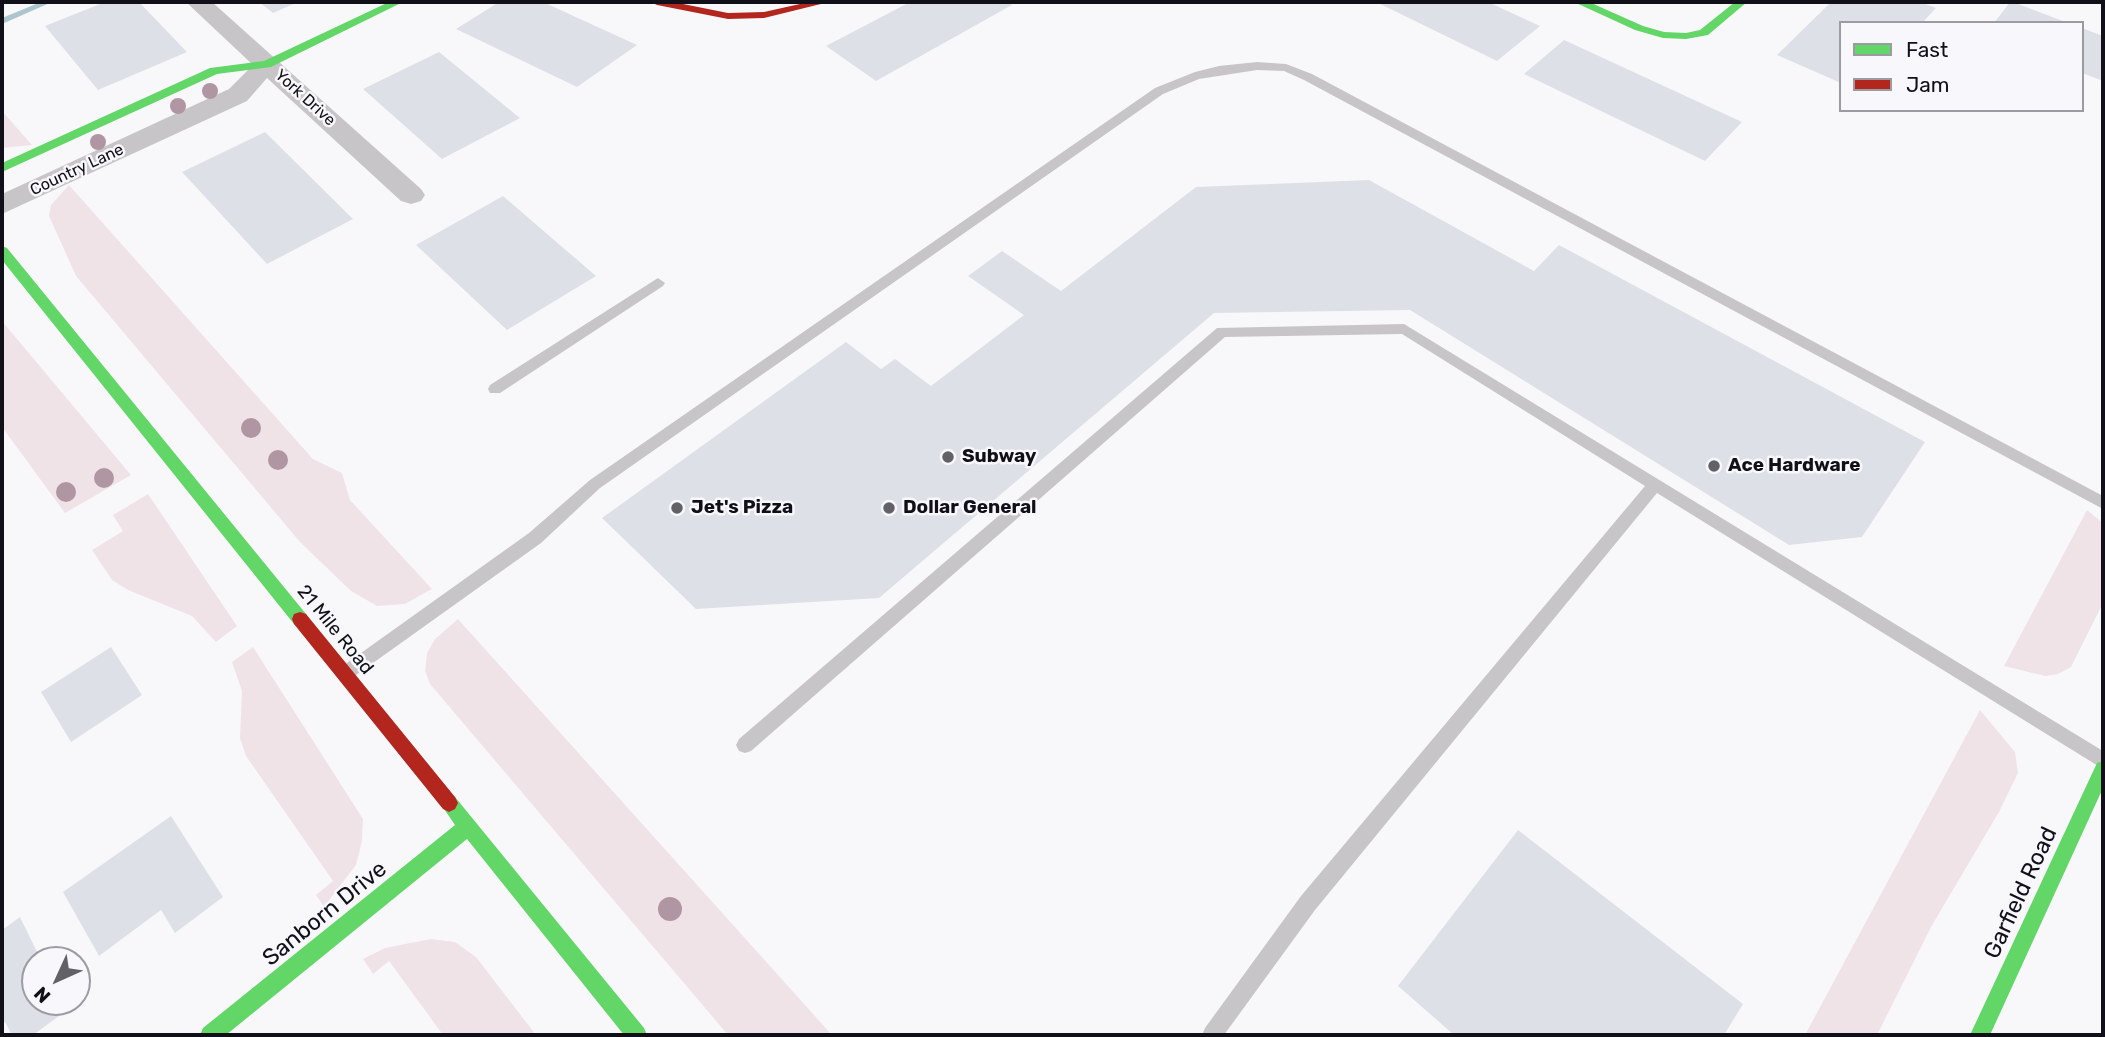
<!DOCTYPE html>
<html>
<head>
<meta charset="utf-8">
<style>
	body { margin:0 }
	#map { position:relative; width:2105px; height:1037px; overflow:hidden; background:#f8f8fb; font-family:Rubik,sans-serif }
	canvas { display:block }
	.frame { position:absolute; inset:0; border:4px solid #111018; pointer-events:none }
	.legend { position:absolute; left:1839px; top:21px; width:245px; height:91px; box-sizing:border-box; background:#f7f7fc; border:2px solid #9b9ba1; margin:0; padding:9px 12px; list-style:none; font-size:21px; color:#111018 }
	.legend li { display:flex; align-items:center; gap:14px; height:35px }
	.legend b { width:35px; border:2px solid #9b9ba1 }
	.north { position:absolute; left:21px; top:946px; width:70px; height:70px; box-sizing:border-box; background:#f7f7fc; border:2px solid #9b9ba1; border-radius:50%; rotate:225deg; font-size:19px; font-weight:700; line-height:28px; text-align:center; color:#111018 }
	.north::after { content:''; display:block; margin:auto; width:24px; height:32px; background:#626167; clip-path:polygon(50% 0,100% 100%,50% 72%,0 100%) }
</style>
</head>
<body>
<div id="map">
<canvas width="2105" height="1037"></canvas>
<div class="frame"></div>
<ul class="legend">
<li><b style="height:9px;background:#63d668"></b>Fast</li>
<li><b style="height:9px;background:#b3261e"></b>Jam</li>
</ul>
<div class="north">N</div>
</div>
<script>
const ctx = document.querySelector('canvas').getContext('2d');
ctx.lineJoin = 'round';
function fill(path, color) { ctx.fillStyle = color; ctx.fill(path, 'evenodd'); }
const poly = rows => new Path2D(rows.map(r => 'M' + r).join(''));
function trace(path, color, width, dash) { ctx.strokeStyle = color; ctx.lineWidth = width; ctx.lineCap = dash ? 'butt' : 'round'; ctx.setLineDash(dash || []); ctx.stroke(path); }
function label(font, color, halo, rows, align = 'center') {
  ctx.font = font + ' Rubik,sans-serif'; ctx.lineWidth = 5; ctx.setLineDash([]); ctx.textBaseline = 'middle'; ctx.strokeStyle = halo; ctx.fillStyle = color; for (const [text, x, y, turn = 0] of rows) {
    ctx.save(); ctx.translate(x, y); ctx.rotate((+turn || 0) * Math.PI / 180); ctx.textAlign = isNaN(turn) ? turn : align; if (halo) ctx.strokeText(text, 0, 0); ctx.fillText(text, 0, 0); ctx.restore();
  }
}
const green = poly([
	[2,111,32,145,2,148],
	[69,185,313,459,342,473,350,500,432,589,405,604,377,606,351,591,300,542,76,276,49,216,51,205],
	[2,321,131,475,65,513,2,427],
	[148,494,237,626,216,642,192,616,128,590,112,580,92,550,123,531,113,515],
	[2087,510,2103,523,2103,603,2071,667,2058,674,2045,676,2004,666],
	[458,619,832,1035,728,1035,430,684,425,671,427,653,435,639],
	[253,647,363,819,362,841,356,865,324,907,316,895,333,881,246,756,240,738,242,691,232,662],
	[1980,710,2015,752,2018,773,1999,812,1931,927,1877,1035,1805,1035],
	[431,939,455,942,476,957,536,1035,443,1035,389,961,373,974,363,959,385,948]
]);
const stream = poly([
	[41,2,52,2,2,24,2,18,41,2]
]);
const building = poly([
	[105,2,139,2,187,52,98,90,45,26],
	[259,2,298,2,273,13],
	[499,2,543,2,637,45,577,87,456,29],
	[910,2,1007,2,1012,5,876,81,826,46],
	[1376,2,1488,2,1540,26,1497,61],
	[1831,2,1920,2,1936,8,1922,23,1841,23,1841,83,1777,55],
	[2010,2,2013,2,2068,23,1994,23],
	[2082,28,2103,36,2103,81,2082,73],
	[1564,40,1742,122,1705,161,1524,74],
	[439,52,520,118,442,159,363,89],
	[265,132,353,219,267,264,182,172],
	[1369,180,1534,271,1559,245,1925,442,1862,537,1789,545,1410,310,1214,313,879,598,696,609,602,518,846,342,881,369,895,359,931,386,1024,315,968,276,1002,251,1061,291,1196,187],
	[503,196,596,276,507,330,416,245],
	[111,647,142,695,71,742,41,692],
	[171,816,223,897,175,933,161,910,99,956,63,892],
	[1518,830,1743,1004,1724,1035,1454,1035,1398,986],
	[20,917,41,960,35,960,35,1002,62,1002,66,1011,33,1035,12,1035,5,1022,2,1024,2,930]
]);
const lane = poly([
	[1257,62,1286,64,1312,74,2103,496,2103,509,1304,80,1284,71,1257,70,1199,79,1163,94,600,488,541,543,352,678,346,681,340,678,337,673,340,668,529,533,590,480,1155,88,1195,72,1219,66,1257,62],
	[658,278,665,283,663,286,500,393,490,393,488,389,490,385,658,278],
	[1404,324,2103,751,2103,769,1657,493,1315,910,1224,1035,1202,1035,1205,1028,1301,896,1645,486,1402,334,1225,337,751,751,745,753,739,751,736,745,739,739,1217,328,1404,324]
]);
const street = poly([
	[186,2,212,2,421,189,425,195,421,201,411,204,401,201,267,78,247,101,2,214,2,194,229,89,253,65,186,2]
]);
const fast = poly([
	[389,2,403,2,271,67,217,74,2,172,2,163,210,68,264,61,389,2],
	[1574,2,1589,2,1643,26,1664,32,1686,33,1700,30,1735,2,1747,2,1708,35,1686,39,1663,38,1635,30,1574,2],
	[2,246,7,248,306,614,308,619,306,624,300,626,294,624,2,260,2,246],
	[2103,761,2103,788,1990,1035,1970,1035,2097,763,2103,761],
	[449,794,455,797,644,1028,647,1035,624,1035,467,839,226,1035,200,1035,203,1028,455,825,440,803,443,797,449,794]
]);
const jam = poly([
	[651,2,673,2,728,13,764,12,809,2,829,2,764,18,728,19,657,5,651,2],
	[300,612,306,614,455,797,458,803,455,809,449,812,443,809,294,624,292,619,294,614,300,612]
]);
const trees = [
	[210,91,8],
	[178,106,8],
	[98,142,8],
	[251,428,10],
	[278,460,10],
	[104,478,10],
	[66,492,10],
	[670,909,12]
];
const markers = [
	[948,457,7,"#626167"],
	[1714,466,7,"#626167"],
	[677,508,7,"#626167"],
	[889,508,7,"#626167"]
];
const farStreetnames = [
	["York Drive",305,98,42],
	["Country Lane",77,170,-25]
];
const poiNames = [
	["Subway",962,457],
	["Ace Hardware",1728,466],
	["Jet's Pizza",691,508],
	["Dollar General",903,508]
];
const streetNames = [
	["21 Mile Road",335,630,51]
];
const nearStreetnames = [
	["Garfield Road",2021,893,-65],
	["Sanborn Drive",325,914,-39]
];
fill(green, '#efe3e8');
fill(stream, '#adc6cd');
fill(building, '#dde1e7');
fill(lane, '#c7c5c7');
fill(street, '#c7c5c7');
fill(fast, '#63d668');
fill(jam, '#b3261e');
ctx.fillStyle = '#b096a2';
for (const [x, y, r] of trees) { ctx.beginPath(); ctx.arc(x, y, r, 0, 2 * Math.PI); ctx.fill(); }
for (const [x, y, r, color] of markers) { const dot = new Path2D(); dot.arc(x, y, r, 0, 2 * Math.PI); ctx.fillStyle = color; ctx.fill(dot); trace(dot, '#f7f7fc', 2.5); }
label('16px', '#111018', '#f7f7fc', farStreetnames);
label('bold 19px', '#111018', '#f7f7fc', poiNames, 'left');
label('19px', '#111018', '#f7f7fc', streetNames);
label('23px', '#111018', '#f7f7fc', nearStreetnames);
</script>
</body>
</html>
